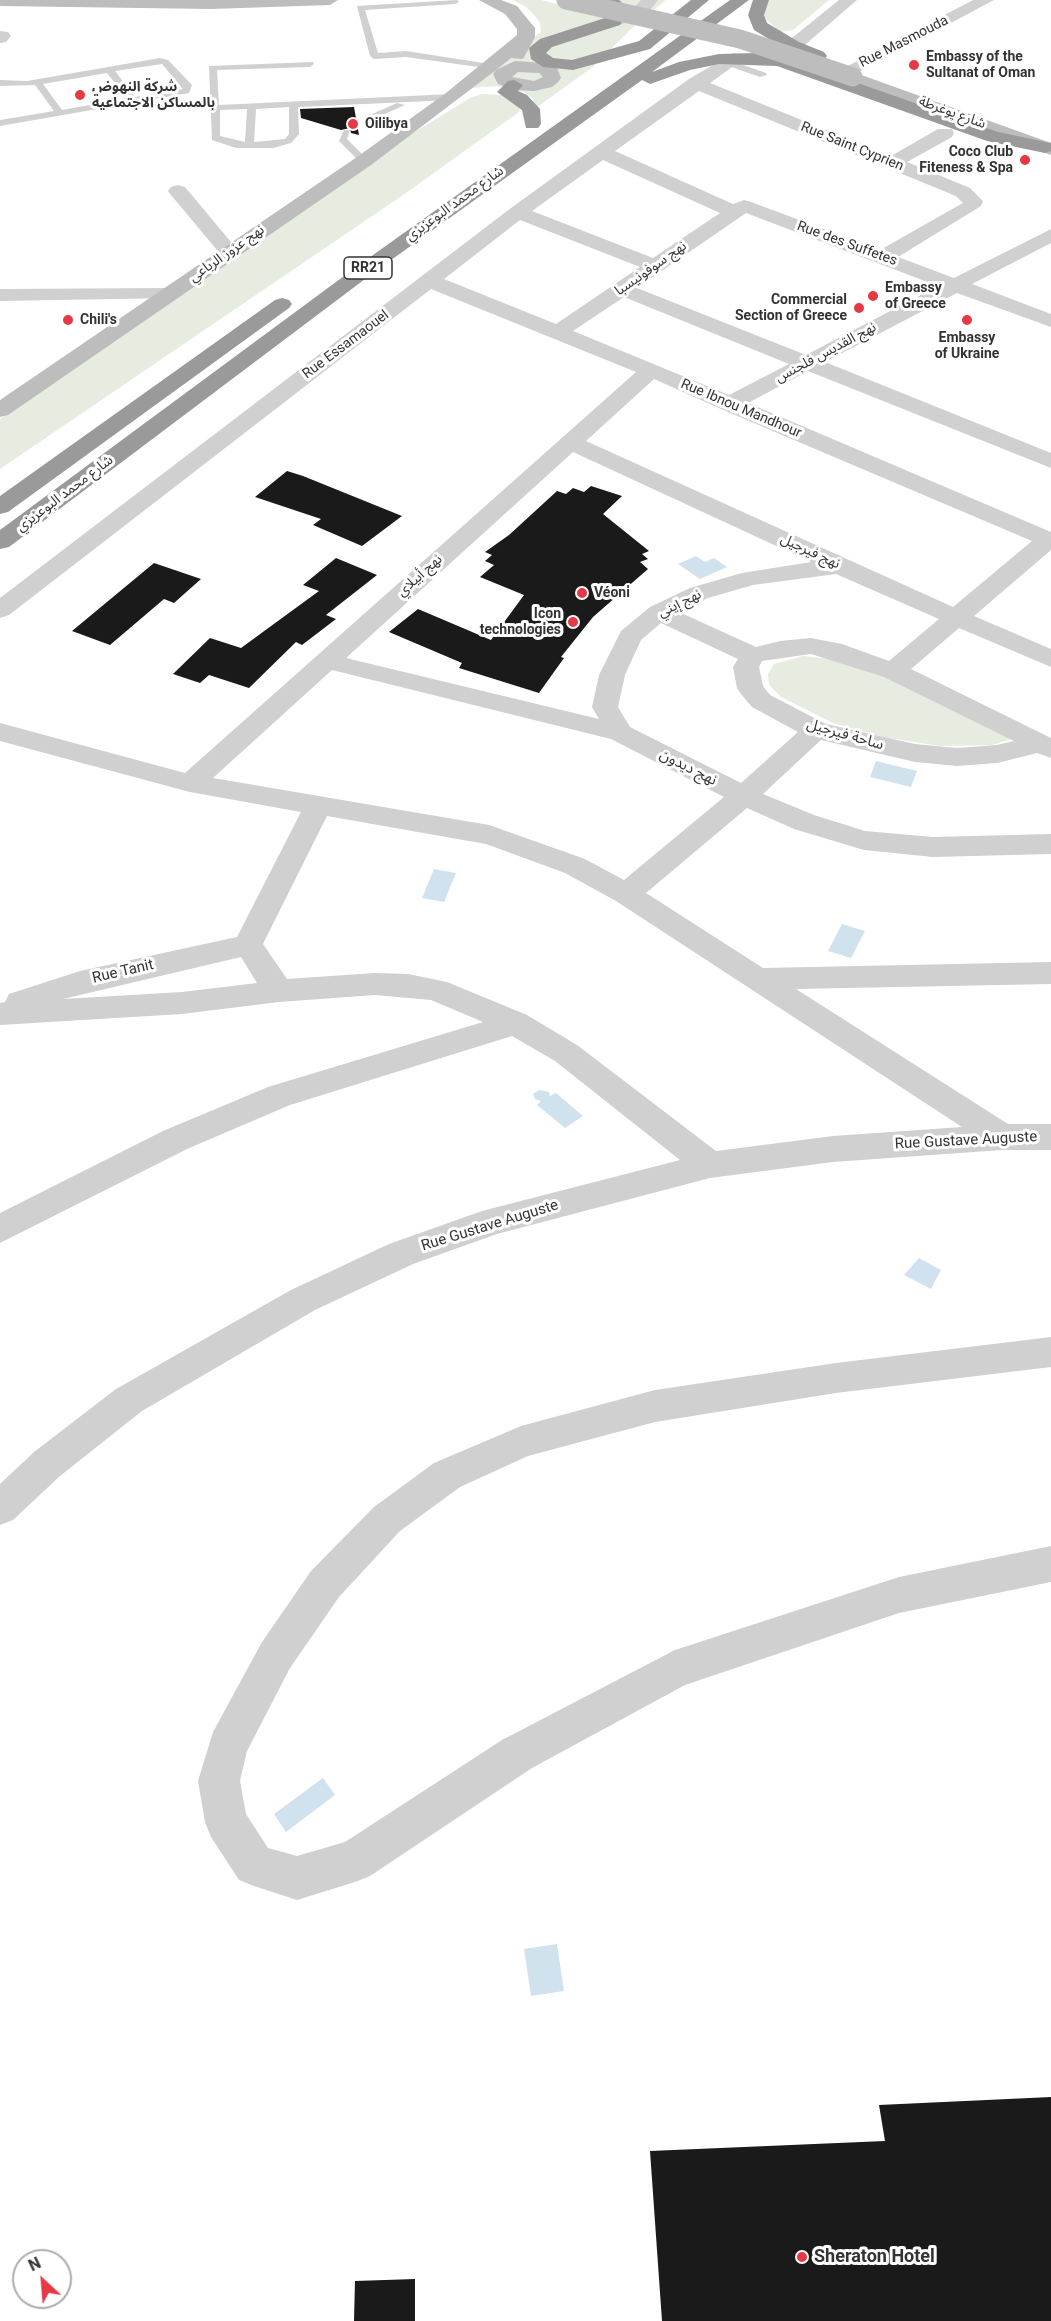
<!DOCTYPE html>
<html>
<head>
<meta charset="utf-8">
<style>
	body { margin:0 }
	#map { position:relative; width:1051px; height:2321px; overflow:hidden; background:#fff; font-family:Roboto,sans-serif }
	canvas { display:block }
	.north { position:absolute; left:12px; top:2249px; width:60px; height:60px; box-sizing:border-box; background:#fff; border:2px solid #adadad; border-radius:50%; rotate:334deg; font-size:16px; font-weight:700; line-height:24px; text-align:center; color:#333 }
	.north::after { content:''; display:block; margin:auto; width:21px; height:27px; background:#e63946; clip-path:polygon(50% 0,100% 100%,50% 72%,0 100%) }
</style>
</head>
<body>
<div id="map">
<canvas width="1051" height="2321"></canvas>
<div class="north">N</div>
</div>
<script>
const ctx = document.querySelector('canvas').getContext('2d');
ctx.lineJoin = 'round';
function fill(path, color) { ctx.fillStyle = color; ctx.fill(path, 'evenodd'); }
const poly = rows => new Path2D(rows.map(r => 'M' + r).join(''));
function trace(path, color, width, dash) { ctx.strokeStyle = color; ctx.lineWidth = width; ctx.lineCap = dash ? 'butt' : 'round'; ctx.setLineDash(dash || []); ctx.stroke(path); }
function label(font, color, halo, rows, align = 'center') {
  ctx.font = font + ' Roboto,"Noto Sans Arabic",sans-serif'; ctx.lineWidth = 6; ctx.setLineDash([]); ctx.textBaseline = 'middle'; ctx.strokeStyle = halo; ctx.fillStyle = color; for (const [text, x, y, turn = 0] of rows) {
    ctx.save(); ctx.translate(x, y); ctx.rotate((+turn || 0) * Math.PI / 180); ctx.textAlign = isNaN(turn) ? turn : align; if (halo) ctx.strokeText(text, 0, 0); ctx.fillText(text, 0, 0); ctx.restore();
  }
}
const green = poly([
	[512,0,541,0,584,11,605,0,666,0,637,23,594,66,536,108,532,98,524,92,497,86,470,88,541,32,540,23,534,15,525,6],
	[767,0,829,0,793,30,780,32,765,18,763,4],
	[483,94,503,95,521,103,519,112,406,193,0,469,0,419,372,158,472,97],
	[803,656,851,661,1015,738,992,745,940,746,883,737,833,723,781,697,769,685,768,674,774,664]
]);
const water = poly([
	[696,556,705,562,714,558,727,567,700,579,678,564],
	[876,761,917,771,911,787,870,777],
	[434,869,456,873,444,902,422,898],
	[842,924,865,931,851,958,828,951],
	[539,1090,549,1092,550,1096,556,1093,583,1116,565,1128,537,1105,541,1101,535,1099,533,1094],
	[919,1258,941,1270,931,1289,904,1275],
	[323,1778,335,1795,286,1832,274,1814],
	[557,1944,564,1991,531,1996,524,1949]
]);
const building = poly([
	[354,107,359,135,351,133,350,128,341,130,301,118,300,109],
	[287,471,303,476,402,516,362,546,313,525,321,519,255,497],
	[591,486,622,496,603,514,649,551,642,554,648,559,640,562,648,569,593,617,561,657,564,658,539,693,459,668,462,663,389,632,418,609,491,640,524,595,480,577,494,565,485,561,492,555,485,552,509,535,557,491,566,494,573,488,584,492],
	[336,558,377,575,326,615,336,619,302,645,296,642,249,688,209,675,200,683,173,674,210,638,241,648,319,591,303,585],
	[154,563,201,579,174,603,164,599,110,645,72,631],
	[1051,2097,1051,2321,662,2321,650,2151,885,2141,879,2105],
	[415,2279,415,2321,354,2321,355,2281]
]);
const lane = poly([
	[457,0,459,2,455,4,365,10,378,53,406,51,490,64,494,67,493,69,406,57,374,59,370,56,357,6,457,0],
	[160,58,168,60,192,85,189,93,0,126,0,120,54,111,35,85,0,86,0,80,27,81,160,58],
	[162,64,183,89,135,97,115,71,162,64],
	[107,73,127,98,62,110,43,84,107,73],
	[726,59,766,73,767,75,760,77,723,64,722,62,726,59],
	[313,62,314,64,310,67,217,70,219,105,452,94,456,97,452,100,298,107,299,134,291,143,273,148,236,148,212,140,209,66,313,62],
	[289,107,289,134,285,139,254,142,256,109,289,107],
	[247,109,245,142,220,136,220,110,247,109],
	[397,103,405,105,371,120,363,118,397,103],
	[344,130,350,130,347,139,367,159,367,163,361,163,339,141,344,130]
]);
const street = poly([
	[641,0,658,0,645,17,609,28,601,23,603,19,633,9,641,0],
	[839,0,857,0,799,50,787,50,784,46,787,42,839,0],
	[973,0,994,0,859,72,853,73,844,68,973,0],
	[0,31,8,32,11,36,6,42,0,43,0,31],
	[733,53,739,54,742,58,739,62,710,83,891,156,938,129,952,129,954,133,952,137,907,162,970,188,983,201,981,206,898,257,954,278,1051,229,1051,243,972,284,1051,314,1051,327,957,293,825,362,1051,453,1051,468,808,371,748,403,1051,532,1051,550,974,616,1051,649,1051,667,959,628,911,669,1051,738,1051,758,1037,753,997,763,957,766,915,762,821,740,763,794,814,815,865,831,933,837,1051,834,1051,854,933,857,864,850,794,829,747,808,646,893,763,968,1051,962,1051,984,796,989,1008,1124,1051,1124,1051,1150,1002,1150,833,1162,710,1178,497,1234,413,1264,315,1310,142,1411,60,1476,13,1520,0,1525,0,1484,34,1452,116,1389,291,1290,389,1244,482,1211,680,1160,555,1061,512,1036,290,1105,187,1149,0,1243,0,1213,163,1131,268,1087,483,1022,431,1000,375,995,279,1002,182,1014,0,1025,0,1003,5,1002,9,994,80,971,237,937,301,812,190,792,0,741,0,723,185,773,636,372,431,289,9,615,0,618,0,598,511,208,689,79,733,53],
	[699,91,956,196,963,203,880,250,751,202,744,200,733,204,615,151,699,91],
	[603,160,720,213,653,258,532,211,603,160],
	[746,213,938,286,806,355,637,288,746,213],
	[520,220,640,267,556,324,444,279,520,220],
	[624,297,789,364,729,395,573,331,624,297],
	[654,379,721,409,1032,541,953,607,586,441,654,379],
	[573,452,811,562,742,573,690,588,650,607,621,631,599,675,592,707,599,719,346,658,573,452],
	[836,574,939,619,889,661,842,644,811,638,780,641,756,647,679,612,708,598,753,585,836,574],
	[661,623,738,659,733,667,737,688,741,694,752,707,798,732,741,783,630,727,618,707,625,675,641,640,661,623],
	[811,654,884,677,1014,741,997,745,957,748,915,744,826,724,770,695,763,686,759,667,762,661,811,654],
	[332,670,611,739,724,797,624,880,585,859,489,825,213,778,332,670],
	[327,816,486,844,565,873,616,901,962,1127,833,1136,716,1151,577,1045,527,1015,447,982,408,974,375,973,287,979,263,944,327,816],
	[241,957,257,983,182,992,63,999,241,957],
	[178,185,185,187,236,248,239,252,236,256,222,256,171,195,168,191,171,187,178,185],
	[168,288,175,290,178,294,175,298,0,301,0,289,168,288],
	[1051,1337,1051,1367,836,1393,655,1422,528,1456,460,1487,400,1531,339,1597,290,1668,247,1751,240,1781,246,1814,268,1848,297,1856,345,1842,502,1740,675,1650,899,1577,1051,1546,1051,1582,899,1613,685,1685,532,1768,370,1876,355,1882,297,1900,254,1886,239,1880,211,1837,205,1822,198,1781,213,1732,262,1642,311,1571,374,1507,434,1463,521,1426,655,1390,836,1363,1051,1337]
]);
const secondary = poly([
	[0,0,338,0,330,5,211,9,0,6,0,0],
	[479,0,501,0,517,6,535,28,535,37,523,59,511,58,496,70,515,61,543,63,557,68,561,78,558,82,552,87,534,91,514,90,498,84,493,74,496,70,371,165,8,415,0,417,0,400,357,157,446,93,517,35,517,29,505,14,479,0],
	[518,72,539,73,543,77,534,81,512,77,518,72],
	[853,72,1051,143,1051,155,847,81,844,77,853,72]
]);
const highway = poly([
	[601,0,619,0,630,10,620,25,552,47,546,53,553,58,572,60,639,41,691,0,709,0,650,49,573,70,543,67,531,59,529,48,540,39,608,17,613,11,601,0],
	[730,0,749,0,652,72,679,62,719,54,755,53,780,56,998,132,1051,143,1051,151,1045,153,987,141,777,66,719,64,690,70,650,84,642,80,373,273,9,547,0,549,0,530,359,265,730,0],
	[753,0,769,0,764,15,767,23,799,42,824,52,827,56,824,60,812,60,787,50,754,30,748,15,753,0],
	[514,80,523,85,518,91,527,95,540,109,541,124,538,128,526,128,522,110,497,92,508,81,514,80],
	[282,298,289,300,292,304,289,308,8,512,0,514,0,496,275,300,282,298]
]);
const secondaryBridge = poly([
	[566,0,740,39,853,77]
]);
const markers = [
	[914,65,6,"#e63946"],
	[80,95,6,"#e63946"],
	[353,124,6,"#e63946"],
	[1025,160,6,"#e63946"],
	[873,296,6,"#e63946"],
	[859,308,6,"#e63946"],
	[68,320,6,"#e63946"],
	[967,320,6,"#e63946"],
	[582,593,6,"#e63946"],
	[573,622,6,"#e63946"],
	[802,2257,6,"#e63946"]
];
const farStreetnames = [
	["Rue Masmouda",904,42,-27],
	["شارع يوغرطة",952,113,20],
	["Rue Saint Cyprien",852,147,22],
	["شارع محمد البوعزيزي",455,204,-36],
	["Rue des Suffetes",847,244,20],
	["نهج عزوز الرباعي",227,254,-35],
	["نهج سوفونيسبا",651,269,-35],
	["Rue Essamaouel",346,345,-37],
	["نهج القديس فلجنس",826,353,-28],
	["Rue Ibnou Mandhour",741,409,23],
	["شارع محمد البوعزيزي",65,494,-37],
	["نهج فيرجيل",810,552,25],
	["نهج أبيلاي",420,576,-42],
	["نهج إيني",680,604,-26]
];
const farPoinames = [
	["Embassy of the",926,57],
	["Sultanat of Oman",926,73],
	["شركة النهوض",92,87],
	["بالمساكن الاجتماعية",92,103],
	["Oilibya",365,124],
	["Coco Club",1013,152,"right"],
	["Fiteness & Spa",1013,168,"right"],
	["Embassy",885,288],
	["of Greece",885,304],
	["Commercial",847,300,"right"],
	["Section of Greece",847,316,"right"],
	["Chili's",80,320],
	["Embassy",967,338,"center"],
	["of Ukraine",967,354,"center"],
	["Véoni",594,593],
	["Icon",561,614,"right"],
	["technologies",561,630,"right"]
];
const shields = [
	[368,268,48]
];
const shieldNames = [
	["RR21",368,268]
];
const streetNames = [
	["ساحة فيرجيل",845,735,16],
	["نهج ديدون",688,768,27],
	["Rue Tanit",123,972,-13],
	["Rue Gustave Auguste",966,1141,-3],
	["Rue Gustave Auguste",490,1226,-17]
];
const nearPoinames = [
	["Sheraton Hotel",814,2257]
];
fill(green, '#e6ecdf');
fill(water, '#cfe2ee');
fill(building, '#1a1a1a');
fill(lane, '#d0d0d0');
fill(street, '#d0d0d0');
fill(secondary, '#bdbdbd');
fill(highway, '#9a9a9a');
trace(secondaryBridge, '#bdbdbd', 19);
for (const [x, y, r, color] of markers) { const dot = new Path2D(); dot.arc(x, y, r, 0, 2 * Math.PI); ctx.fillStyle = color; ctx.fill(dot); trace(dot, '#fff', 2); }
label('14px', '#333', '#fff', farStreetnames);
label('bold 14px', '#333', '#fff', farPoinames, 'left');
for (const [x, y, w] of shields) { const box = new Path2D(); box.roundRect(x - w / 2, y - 11, w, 22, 4.5); ctx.fillStyle = '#fff'; ctx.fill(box); trace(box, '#333', 1.5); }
label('bold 14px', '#333', null, shieldNames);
label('15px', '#333', '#fff', streetNames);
label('bold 18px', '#333', '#fff', nearPoinames, 'left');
</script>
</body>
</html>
